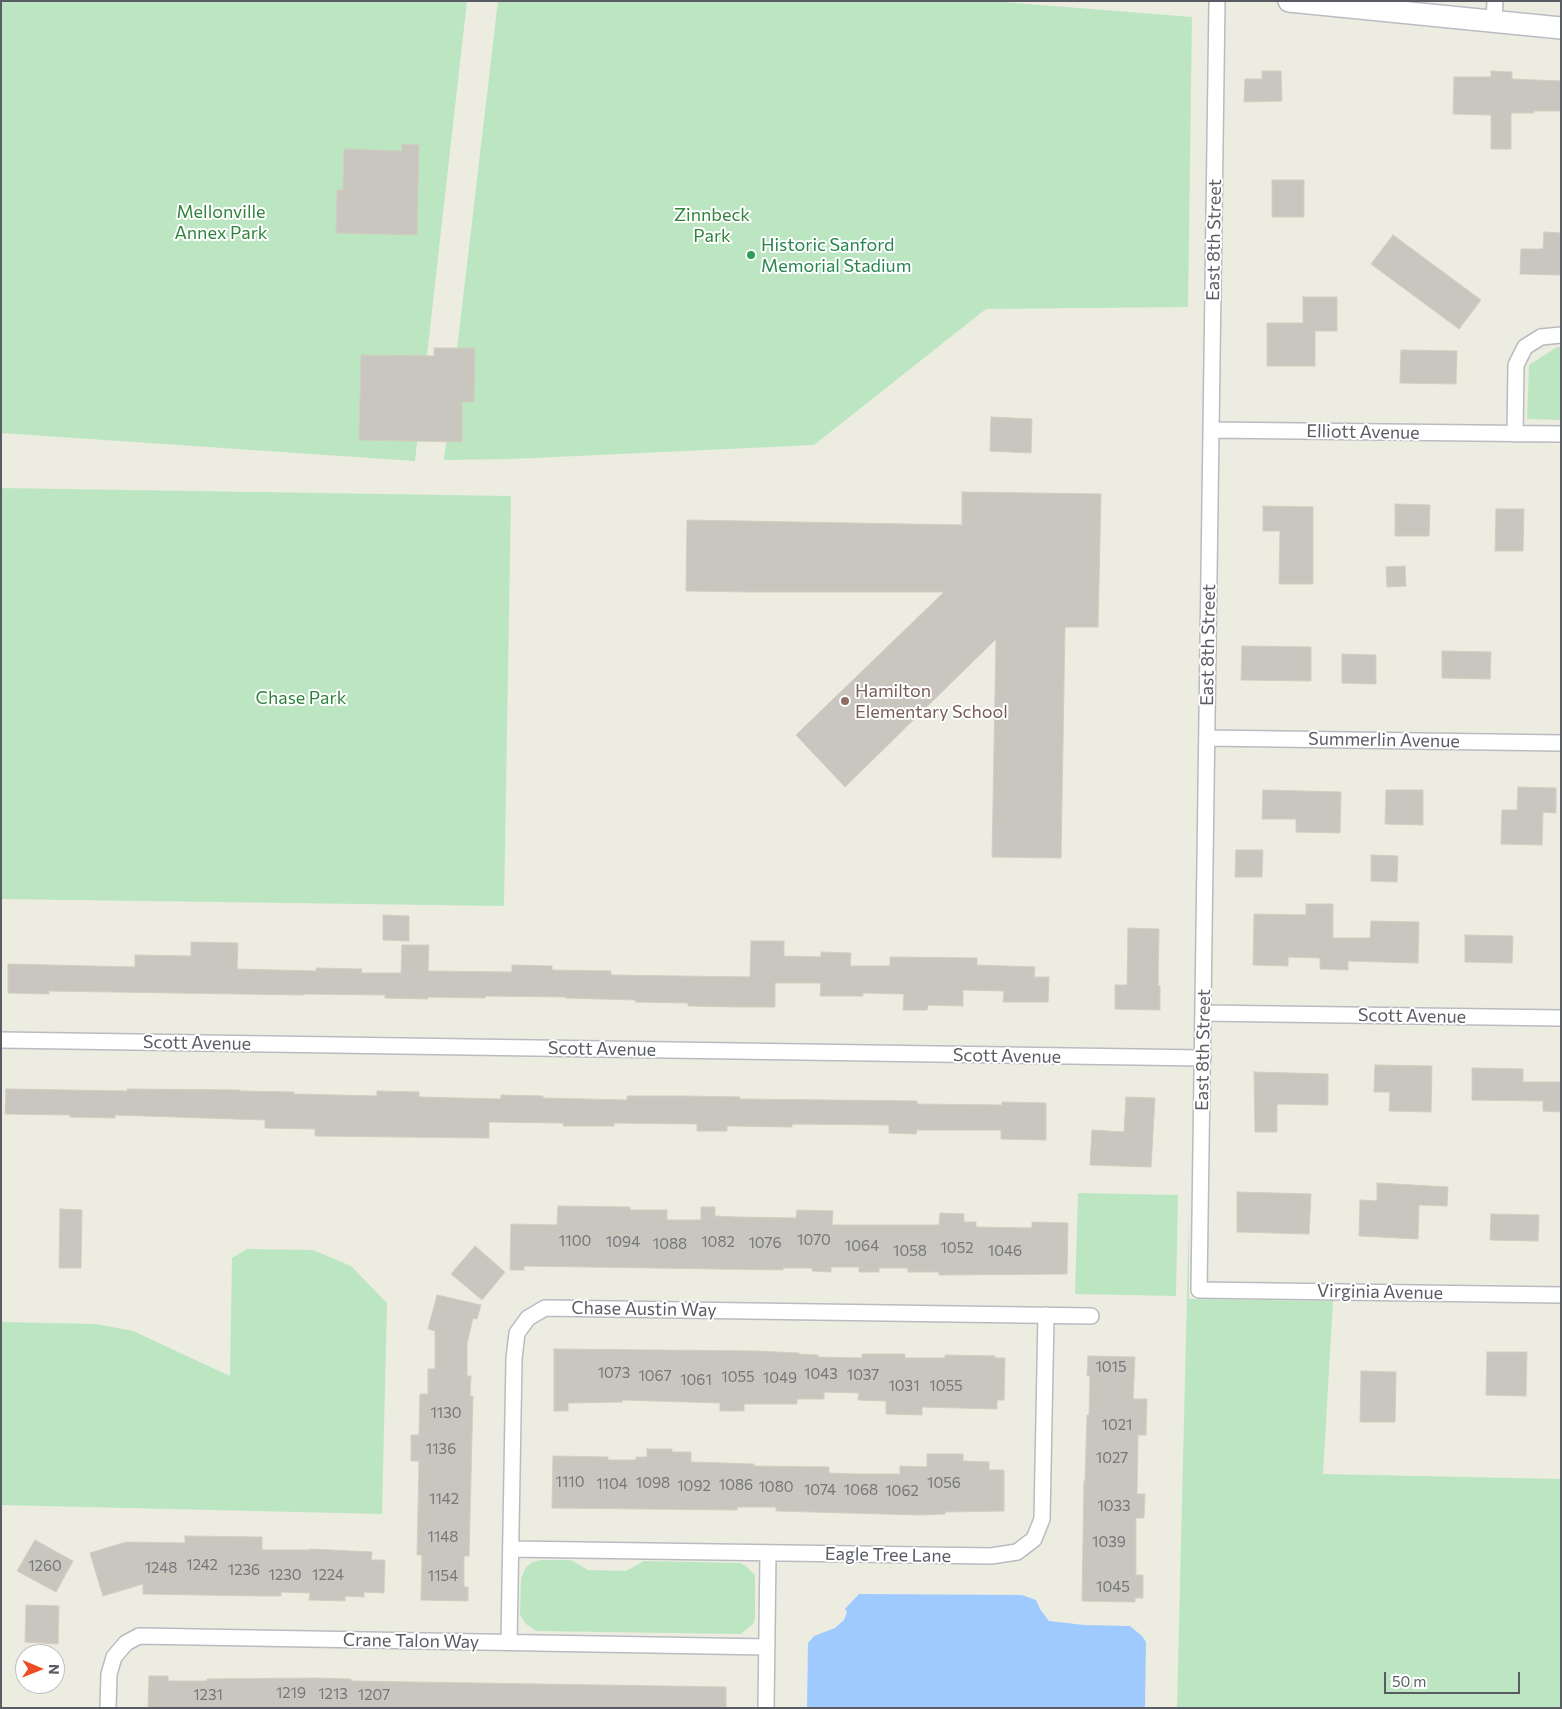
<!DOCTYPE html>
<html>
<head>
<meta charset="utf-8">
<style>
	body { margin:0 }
	#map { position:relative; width:1562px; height:1709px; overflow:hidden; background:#edece1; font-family:Commissioner,sans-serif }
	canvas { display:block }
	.frame { position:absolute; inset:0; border:2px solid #595d63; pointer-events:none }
	.north { position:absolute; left:15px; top:1644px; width:50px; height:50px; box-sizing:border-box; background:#fff; border:1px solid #bdbec1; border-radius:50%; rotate:91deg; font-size:14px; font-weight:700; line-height:20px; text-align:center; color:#595d63 }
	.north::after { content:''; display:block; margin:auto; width:18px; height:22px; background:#f04b24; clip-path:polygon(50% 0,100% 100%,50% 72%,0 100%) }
	.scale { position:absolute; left:1384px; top:1672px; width:136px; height:22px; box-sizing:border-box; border:2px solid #595d63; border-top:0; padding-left:6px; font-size:15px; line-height:18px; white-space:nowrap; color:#595d63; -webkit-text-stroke:4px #fff; paint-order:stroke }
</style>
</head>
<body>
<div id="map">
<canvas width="1562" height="1709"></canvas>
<div class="frame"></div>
<div class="north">N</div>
<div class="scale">50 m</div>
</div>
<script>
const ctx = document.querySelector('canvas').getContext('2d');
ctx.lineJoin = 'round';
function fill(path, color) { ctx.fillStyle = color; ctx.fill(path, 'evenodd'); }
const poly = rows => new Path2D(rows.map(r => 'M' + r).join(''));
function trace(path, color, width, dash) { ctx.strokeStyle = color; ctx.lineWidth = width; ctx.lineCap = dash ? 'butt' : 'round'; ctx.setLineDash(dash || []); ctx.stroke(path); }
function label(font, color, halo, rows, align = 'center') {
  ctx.font = font + ' Commissioner,sans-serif'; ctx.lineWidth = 4; ctx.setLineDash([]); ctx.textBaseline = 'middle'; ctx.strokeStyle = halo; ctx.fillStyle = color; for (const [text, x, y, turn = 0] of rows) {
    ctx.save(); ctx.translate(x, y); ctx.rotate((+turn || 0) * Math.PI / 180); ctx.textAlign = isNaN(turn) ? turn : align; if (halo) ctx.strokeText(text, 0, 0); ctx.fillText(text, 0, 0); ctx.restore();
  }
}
const green = poly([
	[1,1,467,1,415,461,1,433],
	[498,1,990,1,1192,17,1188,307,986,309,814,445,512,459,444,460],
	[1557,347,1561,347,1561,420,1527,419,1529,365],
	[1,488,511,496,504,906,1,899],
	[1078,1193,1178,1195,1176,1296,1075,1294],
	[1189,1212,1189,1299,1333,1301,1323,1474,1561,1479,1561,1708,1177,1708],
	[247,1249,313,1250,351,1266,387,1303,382,1514,1,1505,1,1322,96,1324,133,1331,230,1376,232,1258],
	[540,1560,571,1560,588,1570,626,1571,644,1561,740,1563,746,1566,755,1575,755,1618,753,1624,741,1634,536,1631,526,1624,520,1615,521,1578,526,1567,533,1562]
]);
const water = poly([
	[859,1594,1022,1595,1036,1600,1040,1609,1049,1621,1084,1625,1130,1626,1142,1636,1146,1642,1145,1708,807,1708,808,1643,814,1636,835,1628,844,1620,847,1612,845,1609]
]);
const building = poly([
	[1262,71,1281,71,1282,101,1244,102,1245,79,1262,79,1262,71],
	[1491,71,1512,72,1512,79,1561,81,1561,111,1534,111,1534,113,1511,113,1511,149,1491,149,1491,115,1453,114,1454,77,1491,77,1491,71],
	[402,144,419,145,417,235,336,233,337,190,343,190,344,149,402,151,402,144],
	[1272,180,1304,180,1304,217,1272,217,1272,180],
	[1544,232,1561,233,1561,275,1520,274,1521,249,1543,249,1544,232],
	[1393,235,1481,300,1459,329,1371,264,1393,235],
	[1303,297,1337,297,1337,331,1315,331,1315,366,1267,366,1267,323,1303,323,1303,297],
	[434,348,475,348,474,402,462,402,462,442,359,440,361,355,434,356,434,348],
	[1401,350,1457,351,1456,384,1400,383,1401,350],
	[991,417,1032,419,1031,453,990,451,991,417],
	[962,492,1101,494,1098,627,1065,627,1061,858,992,857,996,639,845,787,796,735,944,592,748,592,686,591,687,520,962,525,962,492],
	[1395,504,1430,505,1429,536,1395,536,1395,504],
	[1263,506,1313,507,1313,584,1279,584,1280,531,1263,531,1263,506],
	[1496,509,1524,509,1523,551,1495,551,1496,509],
	[1405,566,1406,586,1387,587,1386,567,1405,566],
	[1242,646,1311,647,1311,681,1241,680,1242,646],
	[1442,651,1491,652,1490,679,1442,678,1442,651],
	[1342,654,1376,655,1376,684,1342,683,1342,654],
	[1518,787,1556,788,1556,813,1543,812,1542,845,1501,844,1502,810,1517,810,1518,787],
	[1263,790,1341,792,1340,833,1296,832,1296,819,1262,819,1263,790],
	[1386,790,1423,790,1423,825,1385,824,1386,790],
	[1236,850,1263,850,1262,877,1235,877,1236,850],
	[1371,855,1398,856,1397,882,1371,881,1371,855],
	[1306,904,1333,904,1333,938,1370,938,1371,921,1419,922,1418,963,1348,961,1348,970,1320,969,1320,958,1288,957,1288,966,1253,965,1254,914,1306,915,1306,904],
	[383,915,409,916,409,941,383,940,383,915],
	[1128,928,1159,929,1158,986,1160,986,1160,1010,1115,1009,1115,985,1127,985,1128,928],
	[1465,935,1513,936,1512,963,1465,962,1465,935],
	[751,941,784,941,784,956,821,957,821,952,851,953,850,966,890,966,890,957,977,958,977,965,1035,967,1034,977,1049,977,1048,1002,1003,1002,1004,991,963,990,963,1006,928,1005,927,1010,903,1010,904,994,863,993,863,996,820,996,821,983,775,983,775,1007,739,1007,688,1006,688,1003,635,1002,636,1000,566,998,566,997,485,996,485,998,428,997,428,999,385,998,385,995,304,994,304,995,49,991,49,994,8,993,8,964,135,967,135,955,191,956,191,942,238,943,237,969,316,971,316,968,362,969,361,973,401,973,402,945,429,945,428,971,512,972,512,965,552,966,552,970,611,971,611,975,750,977,751,941],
	[1375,1065,1432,1066,1431,1112,1389,1111,1390,1092,1374,1092,1375,1065],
	[1472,1068,1523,1069,1523,1082,1561,1082,1561,1112,1543,1111,1543,1101,1472,1100,1472,1068],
	[1254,1072,1328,1074,1328,1105,1277,1104,1277,1132,1255,1132,1254,1072],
	[6,1089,127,1091,127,1089,240,1090,240,1091,294,1092,294,1094,377,1096,377,1091,419,1092,419,1097,501,1099,501,1095,543,1096,543,1098,627,1100,627,1096,686,1096,740,1097,740,1099,917,1101,917,1104,1002,1105,1002,1102,1046,1103,1046,1140,1001,1139,1001,1130,917,1130,916,1134,889,1133,889,1125,792,1124,792,1127,727,1126,727,1131,697,1131,697,1124,614,1123,614,1126,563,1126,564,1123,489,1122,489,1138,315,1136,315,1129,265,1128,265,1120,115,1115,115,1118,70,1117,70,1115,5,1114,6,1089],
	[1126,1097,1155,1098,1151,1167,1090,1165,1092,1130,1124,1132,1126,1097],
	[1377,1183,1448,1187,1447,1206,1419,1205,1418,1239,1359,1236,1360,1200,1377,1201,1377,1183],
	[1237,1192,1311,1194,1309,1234,1237,1232,1237,1192],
	[558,1206,630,1207,630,1210,667,1210,667,1220,701,1220,701,1207,715,1207,715,1216,737,1217,796,1218,797,1210,833,1211,832,1225,939,1225,940,1213,964,1214,964,1222,976,1222,976,1227,1032,1228,1032,1222,1068,1223,1067,1274,939,1275,939,1272,908,1272,908,1268,879,1268,879,1272,859,1272,859,1267,831,1267,831,1272,812,1271,812,1268,783,1268,783,1270,524,1266,524,1270,510,1270,511,1224,557,1225,558,1206],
	[60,1209,82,1210,81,1268,59,1268,60,1209],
	[1491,1214,1539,1215,1538,1241,1490,1240,1491,1214],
	[475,1246,505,1272,482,1300,451,1274,475,1246],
	[437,1295,481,1305,477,1319,473,1318,467,1344,467,1376,471,1376,470,1396,473,1396,469,1556,464,1556,464,1587,468,1587,468,1601,421,1600,422,1555,417,1555,419,1461,411,1461,411,1435,419,1435,420,1394,428,1394,428,1369,435,1369,435,1331,428,1329,437,1295],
	[554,1349,757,1351,799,1353,799,1354,818,1355,818,1357,862,1358,862,1354,905,1354,905,1358,945,1358,945,1355,995,1356,995,1358,1005,1358,1004,1400,997,1400,997,1409,922,1407,922,1415,886,1414,886,1401,858,1400,859,1393,824,1392,824,1399,797,1399,797,1404,744,1404,744,1411,720,1411,720,1403,622,1400,622,1402,568,1403,568,1411,554,1411,554,1349],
	[1487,1352,1527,1352,1526,1396,1486,1395,1487,1352],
	[1088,1356,1135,1357,1133,1399,1147,1399,1146,1435,1138,1435,1137,1494,1145,1494,1144,1518,1136,1518,1136,1575,1143,1575,1143,1598,1135,1598,1135,1602,1082,1601,1084,1481,1085,1481,1087,1415,1089,1415,1090,1376,1087,1376,1088,1356],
	[1361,1371,1396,1372,1395,1422,1360,1422,1361,1371],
	[647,1449,672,1449,672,1452,691,1452,691,1462,754,1464,754,1466,829,1467,829,1473,858,1474,900,1474,900,1466,927,1467,927,1454,963,1454,963,1461,989,1462,989,1470,1004,1470,1004,1511,945,1512,945,1514,920,1515,776,1511,776,1507,737,1507,737,1510,552,1508,553,1456,608,1457,608,1460,636,1460,636,1457,647,1457,647,1449],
	[185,1536,262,1537,262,1550,310,1550,310,1549,372,1552,371,1560,385,1560,384,1593,364,1592,364,1597,345,1596,345,1601,309,1600,310,1593,281,1592,281,1596,261,1596,143,1594,143,1584,103,1596,90,1553,126,1542,185,1543,185,1536],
	[35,1540,73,1561,56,1592,17,1571,35,1540],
	[26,1605,59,1606,58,1644,25,1642,26,1605],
	[149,1676,168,1676,168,1681,207,1681,207,1679,315,1678,351,1679,351,1681,726,1687,726,1708,148,1708,149,1676]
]);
const street = poly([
	[1217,1,1199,1290,1561,1295],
	[1494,22,1495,1],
	[1211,430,1561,434],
	[1515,434,1516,365,1525,347,1541,337,1561,335],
	[1207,738,1561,743],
	[1203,1013,1561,1018],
	[1,1040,1203,1058],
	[511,1549,991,1556,1017,1552,1034,1539,1042,1519,1046,1315],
	[509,1642,514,1359,517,1333,528,1318,545,1308,1091,1316],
	[108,1708,109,1674,114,1657,126,1643,139,1636,767,1647],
	[766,1708,768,1553]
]);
const secondary = poly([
	[1289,1,1561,28]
]);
const markers = [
	[751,255,5,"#2e9e5b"],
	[845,701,5,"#8d6e63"]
];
const numberNames = [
	["1070",814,1240],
	["1100",575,1241],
	["1094",623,1242],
	["1082",718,1242],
	["1076",765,1243],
	["1088",670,1244],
	["1064",862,1246],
	["1052",957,1248],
	["1058",910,1251],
	["1046",1005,1251],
	["1015",1111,1367],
	["1073",614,1373],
	["1043",821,1374],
	["1037",863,1375],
	["1067",655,1376],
	["1055",738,1377],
	["1049",780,1378],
	["1061",696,1380],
	["1031",904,1386],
	["1055",946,1386],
	["1130",446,1413],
	["1021",1117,1425],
	["1136",441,1449],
	["1027",1112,1458],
	["1110",570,1482],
	["1098",653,1483],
	["1056",944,1483],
	["1104",612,1484],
	["1086",736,1485],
	["1092",694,1486],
	["1080",776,1487],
	["1074",820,1490],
	["1068",861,1490],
	["1062",902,1491],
	["1142",444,1499],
	["1033",1114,1506],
	["1148",443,1537],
	["1039",1109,1542],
	["1242",202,1565],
	["1260",45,1566],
	["1248",161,1568],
	["1236",244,1570],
	["1230",285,1575],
	["1224",328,1575],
	["1154",443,1576],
	["1045",1113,1587],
	["1219",291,1693],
	["1213",333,1694],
	["1231",208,1695],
	["1207",374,1695]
];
const parkNames = [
	["Mellonville",221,212],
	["Annex Park",221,233],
	["Zinnbeck",712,215],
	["Park",712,236],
	["Chase Park",301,698]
];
const streetNames = [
	["East 8th Street",1214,240,-89],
	["Elliott Avenue",1363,432,1],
	["East 8th Street",1208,645,-89],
	["Summerlin Avenue",1384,740,1],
	["Scott Avenue",1412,1016,1],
	["Scott Avenue",197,1043,1],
	["Scott Avenue",602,1049,1],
	["East 8th Street",1203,1050,-89],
	["Scott Avenue",1007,1056,1],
	["Virginia Avenue",1380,1292,1],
	["Chase Austin Way",644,1309,1],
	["Eagle Tree Lane",888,1555,1],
	["Crane Talon Way",411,1641,1]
];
const leisureNames = [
	["Historic Sanford",761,245],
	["Memorial Stadium",761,266]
];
const educationNames = [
	["Hamilton",855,691],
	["Elementary School",855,712]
];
fill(green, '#bce6c1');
fill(water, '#9fcaff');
fill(building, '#c8c6be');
trace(building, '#d2cebf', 1);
trace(street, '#b9bbc1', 18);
trace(secondary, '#babcc3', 24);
trace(street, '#fff', 15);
trace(secondary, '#fff', 21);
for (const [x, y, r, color] of markers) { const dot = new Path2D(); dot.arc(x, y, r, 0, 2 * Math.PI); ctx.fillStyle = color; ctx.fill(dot); trace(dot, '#fff', 2); }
label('15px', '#75777a', null, numberNames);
label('18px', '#30833e', '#fff', parkNames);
label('18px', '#595d63', '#fff', streetNames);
label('18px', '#27864d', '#fff', leisureNames, 'left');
label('18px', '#785e54', '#fff', educationNames, 'left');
</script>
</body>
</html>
